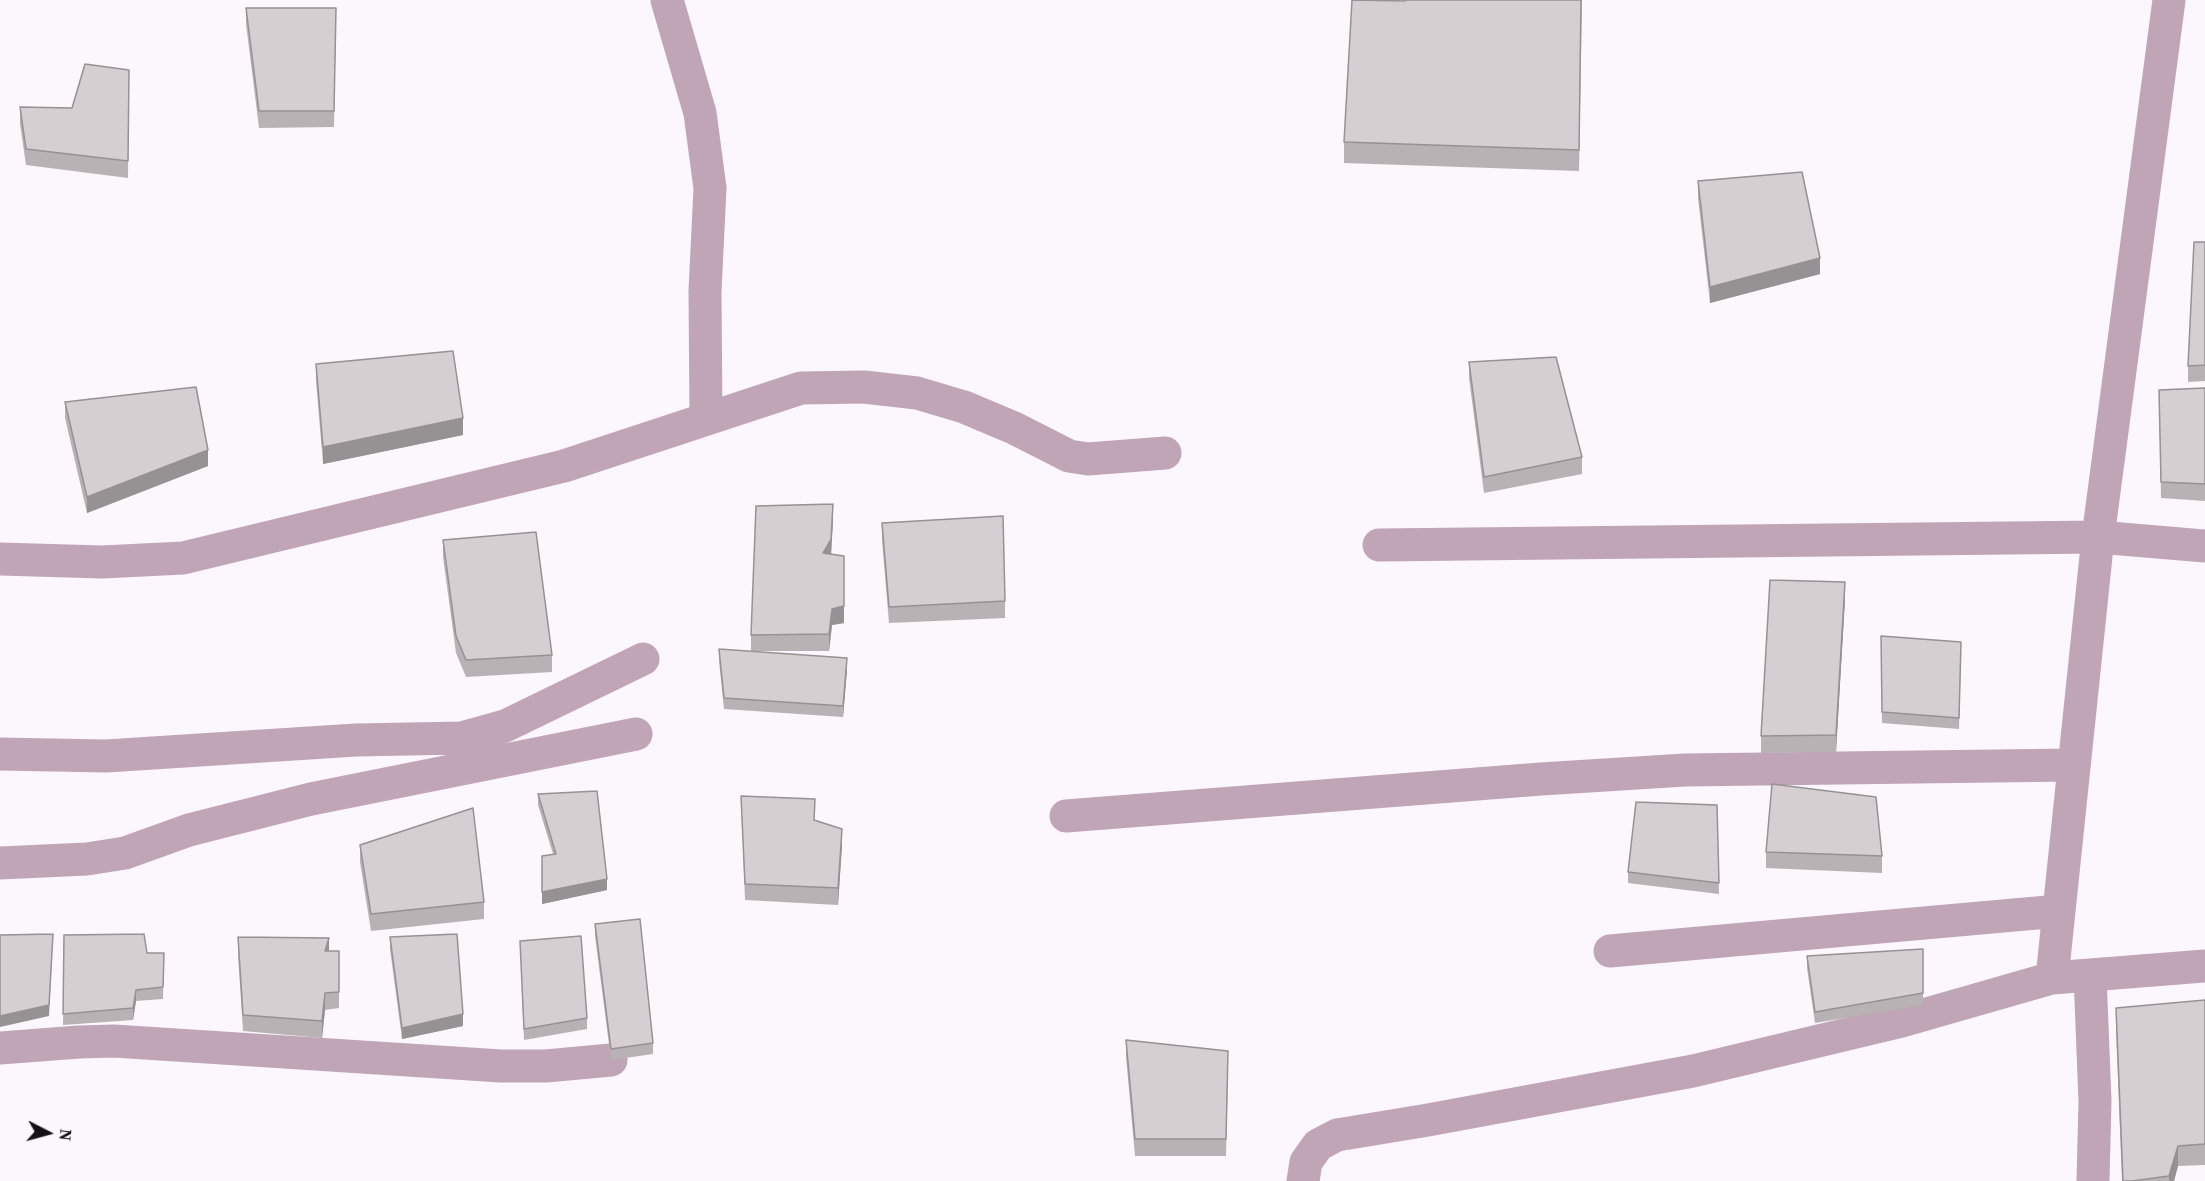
<!DOCTYPE html>
<html>
<head>
<meta charset="utf-8">
<style>
	body { margin:0 }
	#map { position:relative; width:2205px; height:1181px; overflow:hidden; background:#fcf7fc; font-family:"Source Serif 4",serif }
	canvas { display:block }
	.north { position:absolute; left:18px; top:1103px; width:60px; height:60px; -webkit-text-stroke:4px #fcf7fc; paint-order:stroke; rotate:96deg; font-size:16px; font-weight:700; line-height:24px; text-align:center; color:#131213 }
	.north::after { content:''; display:block; margin:auto; width:21px; height:27px; background:#131213; clip-path:polygon(50% 0,100% 100%,50% 72%,0 100%) }
</style>
</head>
<body>
<div id="map">
<canvas width="2205" height="1181"></canvas>
<div class="north">N</div>
</div>
<script>
const ctx = document.querySelector('canvas').getContext('2d');
ctx.lineJoin = 'round';
const poly = rows => new Path2D(rows.map(r => 'M' + r).join(''));
function trace(path, color, width, dash) { ctx.strokeStyle = color; ctx.lineWidth = width; ctx.lineCap = dash ? 'butt' : 'round'; ctx.setLineDash(dash || []); ctx.stroke(path); }
function fill(path, color) { ctx.fillStyle = color; ctx.fill(path, 'evenodd'); }
const minor = poly([
	[667,0,700,113,710,188,705,291,706,419],
	[1379,545,2098,537,2205,546],
	[0,559,102,562,183,558,564,466,801,388,864,387,917,393,964,407,1014,428,1069,456,1088,459,1165,453],
	[0,754,106,756,356,740,462,738,505,726,643,659],
	[1066,816,1541,779,1685,770,2073,765],
	[0,863,87,859,125,853,189,830,311,799,636,734],
	[1610,951,2059,911],
	[2090,975,2095,1101,2093,1181],
	[2052,978,2098,537,2169,0],
	[0,1048,79,1042,114,1041,501,1066,546,1066,611,1060],
	[1303,1181,1306,1162,1318,1145,1337,1135,1428,1120,1693,1071,1902,1021,2052,978,2205,966]
]);
const wall = poly([
	[1582,0,1579,171,1344,163,1344,142,1405,1],
	[246,8,336,8,334,127,259,128,246,24],
	[129,70,128,178,26,165,20,124,20,107,72,108],
	[1698,181,1820,274,1710,303,1698,198],
	[2205,242,2205,381,2188,382,2188,366],
	[1469,362,1582,457,1582,474,1484,493,1469,378],
	[316,364,463,435,323,464,316,381],
	[2205,388,2205,501,2161,498,2159,390],
	[65,402,208,466,87,513,65,418],
	[833,520,831,554,844,573,844,623,832,625,829,651,751,651,751,635],
	[882,523,1005,601,1005,618,889,623,882,540],
	[443,540,552,655,552,672,466,677,456,653,443,557],
	[1845,599,1836,752,1761,753,1761,736],
	[1881,636,1961,654,1959,729,1882,723],
	[719,649,847,670,843,717,724,709,719,661],
	[538,794,607,890,542,904,542,856,553,854,538,805],
	[741,796,815,821,842,845,838,905,745,900],
	[1717,805,1719,894,1628,883,1628,872],
	[360,845,484,902,484,919,371,931,360,862],
	[1766,852,1882,856,1882,873,1766,868],
	[595,924,653,1043,653,1054,611,1060,595,936],
	[64,935,147,953,164,953,163,999,136,1001,133,1020,63,1025],
	[238,937,329,951,339,951,339,1008,325,1010,322,1038,243,1031,238,954],
	[390,937,463,1026,402,1039,390,949],
	[520,941,587,1018,587,1029,524,1040],
	[1923,949,1923,1005,1815,1023,1807,968,1807,956],
	[2205,1000,2205,1165,2178,1166,2174,1181,2122,1181,2116,1029,2116,1008],
	[1126,1040,1228,1068,1226,1156,1135,1156,1126,1057]
]);
const shadedWall = poly([
	[1820,258,1820,274,1710,303,1710,287],
	[463,418,463,435,323,464,323,447],
	[208,450,208,466,87,513,87,497],
	[833,504,833,520,831,556,823,553],
	[844,556,844,623,832,625,829,651,829,634,832,609],
	[1845,582,1845,599,1836,752,1836,735],
	[847,658,847,670,843,717,843,706],
	[842,829,842,845,838,905,838,888],
	[607,879,607,890,542,904,542,892],
	[53,934,49,1016,0,1027,0,1016],
	[329,938,329,955,325,951],
	[136,990,136,1001,133,1020,133,1008],
	[325,993,325,1010,322,1038,322,1021],
	[463,1014,463,1026,402,1039,402,1028],
	[2178,1146,2178,1166,2174,1181,2169,1181,2169,1176]
]);
const building = poly([
	[1352,0,1405,1,1405,0,1581,0,1579,150,1344,142,1352,0],
	[246,8,336,8,334,111,259,111,246,8],
	[85,64,129,70,128,161,26,149,20,107,72,108,85,64],
	[1802,172,1820,258,1710,287,1698,181,1802,172],
	[2194,242,2205,242,2205,365,2188,366,2194,242],
	[453,351,463,418,323,447,316,364,453,351],
	[1556,357,1582,457,1484,477,1469,362,1556,357],
	[196,387,208,450,87,497,65,402,196,387],
	[2205,388,2205,484,2161,482,2159,390,2205,388],
	[833,504,831,539,823,553,844,556,844,606,832,609,829,634,751,635,756,506,833,504],
	[1003,516,1005,601,889,607,882,523,1003,516],
	[536,532,552,655,466,660,456,636,443,540,536,532],
	[1770,580,1845,582,1836,735,1761,736,1770,580],
	[1881,636,1961,642,1959,718,1882,712,1881,636],
	[719,649,847,658,843,706,724,698,719,649],
	[1772,784,1876,797,1882,856,1766,852,1772,784],
	[597,791,607,879,542,892,542,856,556,854,538,794,597,791],
	[741,796,815,799,814,820,842,829,838,888,745,884,741,796],
	[1636,802,1717,805,1719,883,1628,872,1636,802],
	[473,808,484,902,371,914,360,845,473,808],
	[640,919,653,1043,611,1049,595,924,640,919],
	[53,934,49,1005,0,1016,0,935,53,934],
	[144,934,147,953,164,953,163,987,136,990,133,1008,63,1014,64,935,144,934],
	[457,934,463,1014,402,1028,390,937,457,934],
	[581,936,587,1018,524,1029,520,941,581,936],
	[238,937,329,938,325,951,339,951,339,992,325,993,322,1021,243,1015,238,937],
	[1923,949,1923,993,1815,1012,1807,956,1923,949],
	[2205,1000,2205,1144,2178,1146,2169,1176,2132,1181,2123,1181,2116,1008,2205,1000],
	[1126,1040,1228,1051,1226,1139,1135,1139,1126,1040]
]);
trace(minor, '#c0a5b6', 33);
fill(wall, '#b8b2b5');
fill(shadedWall, '#969193');
fill(building, '#d6cfd2');
trace(building, '#969193', 1.5);
</script>
</body>
</html>
